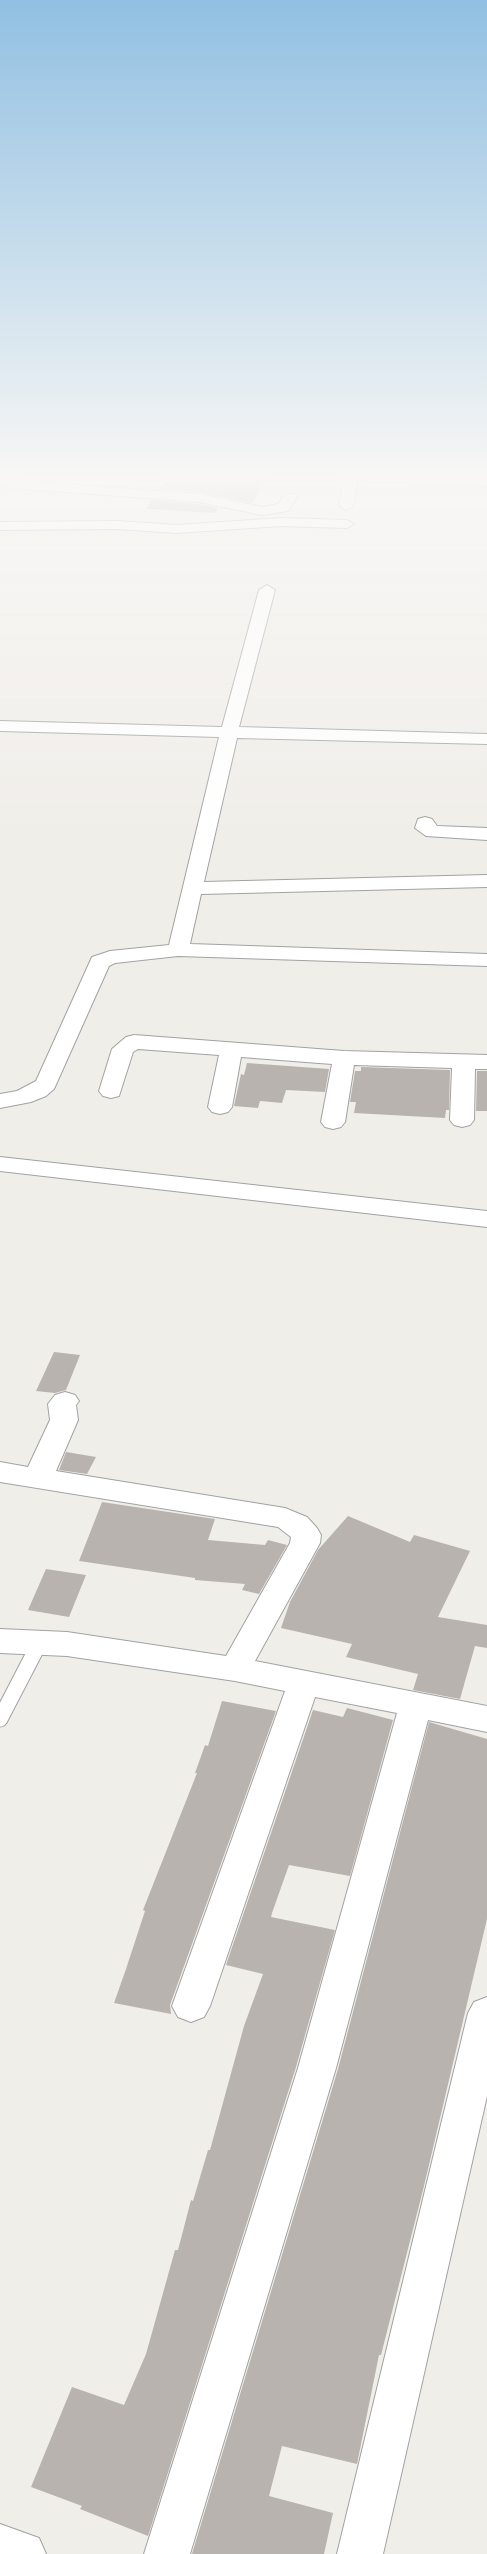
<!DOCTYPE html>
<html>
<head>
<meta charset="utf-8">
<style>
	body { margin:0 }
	canvas { display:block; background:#f0eee9 }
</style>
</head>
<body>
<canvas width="487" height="2554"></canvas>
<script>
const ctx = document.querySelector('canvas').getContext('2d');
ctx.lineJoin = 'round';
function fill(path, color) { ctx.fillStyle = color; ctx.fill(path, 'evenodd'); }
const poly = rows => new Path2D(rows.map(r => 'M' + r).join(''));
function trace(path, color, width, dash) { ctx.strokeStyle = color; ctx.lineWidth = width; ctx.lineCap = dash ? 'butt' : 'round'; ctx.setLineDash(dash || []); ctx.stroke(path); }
const building = poly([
	[168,478,267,478,252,503,199,492,160,489],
	[152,500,199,504,218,508,215,513,146,509],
	[247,1063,329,1069,325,1092,286,1090,282,1103,260,1101,258,1108,234,1106,241,1074,244,1075],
	[361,1067,450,1070,449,1110,446,1110,445,1118,354,1113,356,1102,350,1102,355,1071,361,1071],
	[477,1071,487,1071,487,1111,476,1111],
	[54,1352,80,1355,66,1390,55,1393,36,1391],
	[66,1452,96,1457,87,1474,59,1470],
	[102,1502,215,1519,208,1540,265,1545,268,1540,287,1545,259,1594,242,1590,245,1584,195,1580,195,1578,79,1561],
	[348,1516,410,1542,414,1535,470,1551,438,1617,487,1625,487,1648,475,1646,460,1699,413,1690,418,1674,346,1657,352,1644,281,1628,290,1602,318,1550],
	[46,1569,86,1575,69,1617,28,1610],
	[222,1701,276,1711,170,2005,171,2014,114,2003,126,1969,145,1911,143,1910,197,1773,195,1773,205,1745,208,1746],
	[347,1708,393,1720,350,1876,289,1865,272,1913,271,1917,335,1930,296,2067,148,2536,80,2509,82,2506,31,2487,72,2387,124,2405,146,2354,175,2250,178,2250,191,2200,193,2201,208,2150,210,2150,244,2026,263,1974,226,1965,313,1710,343,1717],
	[429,1722,487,1739,487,1919,424,2186,381,2355,379,2355,357,2464,282,2446,269,2496,333,2513,324,2554,192,2554,338,2069]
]);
const lane = poly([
	[0,1719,40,1642]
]);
const street = poly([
	[344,478,358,478,353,506,346,510,339,506,344,478],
	[364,478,487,478,487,486,371,482,364,478],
	[0,479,199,494,262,507,278,504,285,494,295,494,297,497,288,511,262,515,199,502,0,487,0,479],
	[281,518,347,520,354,524,347,528,281,526,177,533,117,529,0,530,0,522,117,521,177,525,281,518],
	[267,585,275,590,239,727,487,734,487,744,237,738,204,882,487,875,487,887,201,894,190,944,487,954,487,966,178,956,115,963,109,966,54,1089,46,1096,31,1102,0,1108,0,1094,17,1091,36,1081,92,957,110,951,169,945,219,737,0,731,0,721,222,727,259,590,267,585],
	[425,817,432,819,437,826,487,828,487,840,426,836,415,828,418,819,425,817],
	[134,1035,344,1051,487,1055,487,1069,475,1069,474,1120,470,1125,462,1127,454,1125,450,1120,452,1068,354,1065,345,1122,341,1127,333,1129,325,1127,321,1122,332,1064,241,1057,232,1107,228,1112,220,1114,212,1112,208,1107,219,1055,138,1049,133,1052,119,1096,111,1098,103,1096,99,1091,112,1049,126,1037,134,1035],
	[0,1157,487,1211,487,1227,0,1171,0,1157],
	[65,1392,75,1395,79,1401,76,1405,78,1420,56,1471,285,1508,307,1517,317,1528,321,1535,320,1543,255,1661,487,1706,487,1732,428,1720,336,2068,190,2554,144,2554,298,2068,397,1713,315,1697,210,2006,204,2017,191,2022,178,2017,172,2006,285,1691,235,1681,67,1656,0,1653,0,1629,67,1632,226,1656,290,1543,291,1537,278,1527,0,1482,0,1462,28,1467,50,1420,48,1404,55,1395,65,1392],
	[487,1997,487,2096,383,2554,337,2554,468,2013,474,2002,487,1997],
	[0,2524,39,2538,46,2554,0,2554,0,2524]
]);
fill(building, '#b9b3af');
trace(lane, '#a2a2a2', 17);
trace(street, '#a2a2a2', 2);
trace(lane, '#fff', 15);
fill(street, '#fff');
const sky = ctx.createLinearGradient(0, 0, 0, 835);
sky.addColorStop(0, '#91c0e2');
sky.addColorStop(0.57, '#f8f7f5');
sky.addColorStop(1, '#f8f7f500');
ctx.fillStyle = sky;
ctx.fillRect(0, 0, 487, 835);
</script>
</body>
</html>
